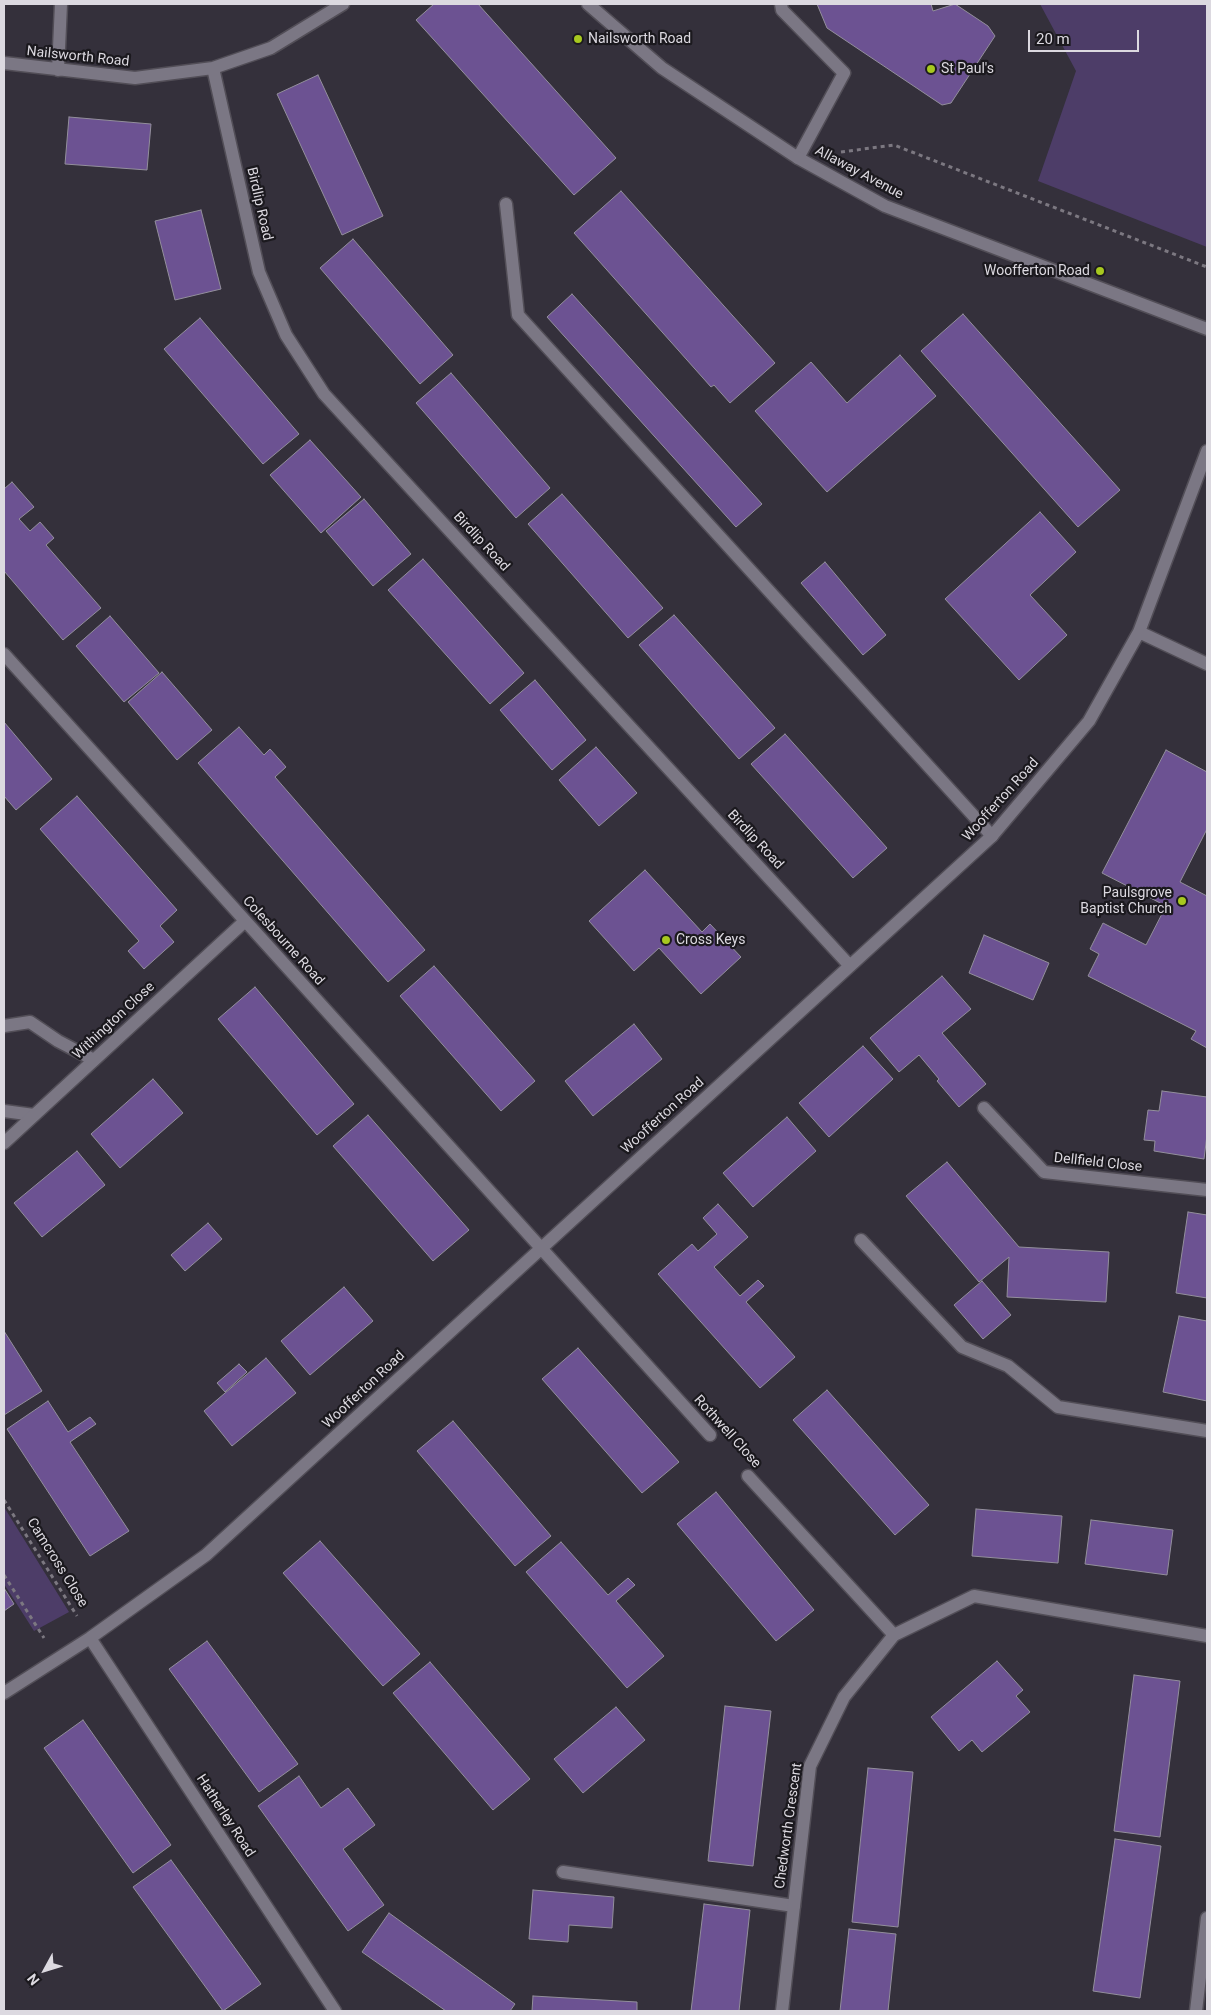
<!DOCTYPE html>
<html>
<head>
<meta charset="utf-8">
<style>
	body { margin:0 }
	#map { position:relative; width:1211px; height:2015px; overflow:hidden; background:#34303b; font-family:Roboto,sans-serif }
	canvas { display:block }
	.frame { position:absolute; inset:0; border:5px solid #dcd9e0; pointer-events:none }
	.north { position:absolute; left:20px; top:1945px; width:50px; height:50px; -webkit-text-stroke:4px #1b191e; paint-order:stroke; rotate:231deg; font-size:14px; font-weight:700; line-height:20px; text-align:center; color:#dcd9e0 }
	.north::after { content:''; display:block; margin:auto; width:18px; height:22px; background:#dcd9e0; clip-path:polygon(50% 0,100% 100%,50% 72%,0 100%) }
	.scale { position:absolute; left:1028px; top:30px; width:111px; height:22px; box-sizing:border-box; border:2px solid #dcd9e0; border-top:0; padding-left:6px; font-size:15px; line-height:18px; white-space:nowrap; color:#dcd9e0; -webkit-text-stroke:4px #1b191e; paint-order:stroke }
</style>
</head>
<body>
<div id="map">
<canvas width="1211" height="2015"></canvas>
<div class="frame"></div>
<div class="north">N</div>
<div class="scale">20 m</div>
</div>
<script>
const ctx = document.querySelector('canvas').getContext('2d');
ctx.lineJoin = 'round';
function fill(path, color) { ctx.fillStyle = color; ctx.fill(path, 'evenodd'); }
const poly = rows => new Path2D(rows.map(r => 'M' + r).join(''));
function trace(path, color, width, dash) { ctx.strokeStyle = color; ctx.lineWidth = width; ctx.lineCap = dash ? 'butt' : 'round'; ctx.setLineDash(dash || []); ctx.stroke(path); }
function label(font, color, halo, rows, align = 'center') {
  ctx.font = font + ' Roboto,sans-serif'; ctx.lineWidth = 4.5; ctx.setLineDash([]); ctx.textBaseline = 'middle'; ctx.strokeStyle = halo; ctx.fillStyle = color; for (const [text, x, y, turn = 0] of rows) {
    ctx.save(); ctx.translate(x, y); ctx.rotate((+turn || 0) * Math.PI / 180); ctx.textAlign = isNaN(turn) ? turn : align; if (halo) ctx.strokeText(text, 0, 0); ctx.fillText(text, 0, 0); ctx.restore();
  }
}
const green = poly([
	[1040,4,1207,4,1207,247,1038,181,1076,71],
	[4,1507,69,1612,34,1631,4,1584]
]);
const building = poly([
	[434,4,478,4,616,158,574,195,416,20,434,4],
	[817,4,931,4,933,11,955,4,988,26,995,36,951,103,942,105,827,28,817,4],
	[318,75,383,216,342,235,277,94,318,75],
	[69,117,151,124,147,170,65,164,69,117],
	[621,191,775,363,730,403,714,385,711,387,574,233,621,191],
	[201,210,221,289,175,300,155,221,201,210],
	[353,239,453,355,420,384,320,268,353,239],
	[572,294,762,504,736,527,547,317,572,294],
	[963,314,1120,490,1078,527,921,351,963,314],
	[200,318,299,434,263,464,164,349,200,318],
	[900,355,936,396,827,492,755,411,811,362,847,403,900,355],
	[451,373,550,488,516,518,416,403,451,373],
	[310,440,361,497,321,533,270,475,310,440],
	[12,482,34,507,19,519,30,531,40,522,54,538,46,545,101,608,63,640,4,571,4,489,12,482],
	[562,494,663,608,628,638,528,524,562,494],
	[364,499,411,554,373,586,326,531,364,499],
	[1040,512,1076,552,1030,595,1067,635,1019,680,945,599,1040,512],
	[423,559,524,673,490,704,388,590,423,559],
	[825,562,886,635,863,655,801,583,825,562],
	[674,615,775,728,739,759,639,645,674,615],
	[110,616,159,673,124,702,76,646,110,616],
	[162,672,212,730,177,760,128,702,162,672],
	[535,680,586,740,552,770,500,710,535,680],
	[4,722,52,779,16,810,4,796,4,722],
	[239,727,264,755,270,749,286,767,275,777,425,950,388,982,198,763,239,727],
	[785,734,887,848,853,878,751,764,785,734],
	[596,747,637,793,599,826,559,780,596,747],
	[1166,750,1207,772,1207,829,1180,882,1207,896,1207,1048,1191,1039,1196,1031,1088,976,1099,954,1090,949,1103,923,1146,945,1166,906,1102,873,1166,750],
	[77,796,177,910,160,926,174,942,144,969,128,951,139,941,40,829,77,796],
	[645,870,702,932,710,924,741,957,701,994,659,948,634,971,589,921,645,870],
	[984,935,1049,963,1033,1000,969,973,984,935],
	[434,966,535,1081,501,1111,400,996,434,966],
	[942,976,971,1009,942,1033,986,1084,959,1107,937,1081,939,1079,919,1055,899,1072,870,1038,942,976],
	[255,987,354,1104,317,1135,218,1019,255,987],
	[634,1024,662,1059,593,1116,565,1081,634,1024],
	[863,1046,893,1079,829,1137,799,1103,863,1046],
	[153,1079,183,1113,120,1168,91,1134,153,1079],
	[1162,1091,1207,1097,1207,1135,1204,1159,1154,1151,1155,1141,1144,1140,1148,1110,1159,1111,1162,1091],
	[368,1115,469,1230,433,1261,333,1146,368,1115],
	[787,1117,816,1151,753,1207,723,1173,787,1117],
	[77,1151,105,1185,42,1237,14,1203,77,1151],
	[947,1162,1019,1247,1109,1252,1106,1302,1007,1297,1009,1257,979,1282,906,1196,947,1162],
	[718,1204,748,1237,714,1267,740,1296,758,1280,764,1286,746,1302,795,1357,760,1388,658,1274,692,1244,698,1251,717,1234,703,1218,718,1204],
	[1188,1212,1207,1215,1207,1298,1176,1293,1188,1212],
	[208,1223,222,1239,185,1271,171,1255,208,1223],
	[982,1281,1011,1315,983,1339,954,1305,982,1281],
	[344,1287,373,1321,310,1375,281,1341,344,1287],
	[1179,1316,1207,1321,1207,1401,1163,1392,1179,1316],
	[4,1331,42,1391,4,1415,4,1331],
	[578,1348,679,1462,642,1493,542,1379,578,1348],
	[266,1358,296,1393,232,1446,204,1411,266,1358],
	[239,1364,247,1372,225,1392,217,1383,239,1364],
	[827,1390,929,1505,895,1535,793,1420,827,1390],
	[48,1401,68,1432,90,1417,96,1424,70,1442,129,1531,90,1556,7,1429,48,1401],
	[453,1421,551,1536,515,1566,417,1451,453,1421],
	[716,1492,814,1610,776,1641,677,1524,716,1492],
	[976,1509,1062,1516,1058,1563,972,1556,976,1509],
	[1091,1520,1173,1530,1167,1575,1085,1564,1091,1520],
	[320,1541,420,1654,383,1686,283,1573,320,1541],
	[561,1542,608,1595,628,1578,635,1585,616,1601,664,1656,627,1688,526,1572,561,1542],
	[4,1588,14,1604,4,1611,4,1588],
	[207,1641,298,1764,259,1792,169,1669,207,1641],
	[997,1661,1023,1690,1016,1696,1030,1712,982,1752,972,1740,959,1751,931,1717,997,1661],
	[430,1662,530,1779,493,1810,393,1693,430,1662],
	[1134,1675,1180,1681,1160,1837,1114,1831,1134,1675],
	[725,1706,771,1711,753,1866,708,1861,725,1706],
	[616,1707,645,1740,583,1793,554,1759,616,1707],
	[83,1720,171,1845,133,1873,44,1748,83,1720],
	[868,1768,913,1772,898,1927,852,1922,868,1768],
	[299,1776,321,1808,348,1788,375,1825,343,1849,384,1905,348,1931,258,1806,299,1776],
	[1115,1839,1161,1846,1140,1998,1093,1991,1115,1839],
	[171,1860,261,1984,223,2011,133,1887,171,1860],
	[533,1890,614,1897,612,1928,569,1925,568,1942,529,1939,533,1890],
	[704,1904,750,1910,739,2011,691,2011,704,1904],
	[389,1913,515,2004,510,2011,446,2011,362,1952,389,1913],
	[849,1929,896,1934,888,2011,840,2011,849,1929],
	[533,1996,637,2002,637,2011,532,2011,533,1996]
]);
const path = poly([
	[841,152,894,145,1207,267],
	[4,1500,77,1616],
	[4,1575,44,1638]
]);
const service = poly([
	[781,4,782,10,844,73,798,158],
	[506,204,518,315,992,836],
	[4,1026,30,1022,58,1041,94,1060],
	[4,1111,34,1115],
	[861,1240,962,1347,1008,1366,1058,1407,1207,1431],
	[563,1872,794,1906]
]);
const minor = poly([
	[4,63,135,78,213,68,271,48,343,4],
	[213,68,259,272,286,335,324,394,850,966],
	[58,70,61,4],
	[1139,632,1207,664],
	[4,654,710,1435],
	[984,1108,1044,1172,1207,1190],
	[4,1143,244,922],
	[748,1476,894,1635],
	[90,1638,335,2011],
	[4,1693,90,1638,206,1555,992,836,1089,721,1139,632,1207,451],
	[782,2011,810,1766,844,1697,894,1635,974,1596,1207,1636],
	[1196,2011,1207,1918]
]);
const tertiary = poly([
	[588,4,662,68,798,158,885,206,1207,329]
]);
const markers = [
	[578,39,5,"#a7c81f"],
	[931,69,5,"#a7c81f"],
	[1100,271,5,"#a7c81f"],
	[1182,901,5,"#a7c81f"],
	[666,940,5,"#a7c81f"]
];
const poiNames = [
	["Nailsworth Road",588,39],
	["St Paul's",941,69],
	["Woofferton Road",1090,271,"right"],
	["Paulsgrove",1172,893,"right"],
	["Baptist Church",1172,909,"right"],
	["Cross Keys",676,940]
];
const streetNames = [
	["Nailsworth Road",78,57,6],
	["Allaway Avenue",859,173,28],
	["Birdlip Road",259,204,77],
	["Birdlip Road",481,542,47],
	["Woofferton Road",1001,800,-48],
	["Birdlip Road",755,840,47],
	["Colesbourne Road",283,941,48],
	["Withington Close",114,1021,-43],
	["Woofferton Road",663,1116,-42],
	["Dellfield Close",1098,1163,6],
	["Woofferton Road",364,1390,-43],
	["Rothwell Close",727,1432,48],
	["Camcross Close",57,1563,58],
	["Hatherley Road",225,1816,57],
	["Chedworth Crescent",789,1826,-82]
];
fill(green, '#4d3d68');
fill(building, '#6c5292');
trace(building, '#938f9c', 1);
trace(service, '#524e57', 15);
trace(minor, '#524e57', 15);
trace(tertiary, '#524e57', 15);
trace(path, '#7c7881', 3, [4, 4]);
trace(service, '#7b7784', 12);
trace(minor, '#7b7784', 12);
trace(tertiary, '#7b7784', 12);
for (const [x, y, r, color] of markers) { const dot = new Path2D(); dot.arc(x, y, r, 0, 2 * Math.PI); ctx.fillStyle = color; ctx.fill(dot); trace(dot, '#1b191e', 2); }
label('14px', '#dcd9e0', '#1b191e', poiNames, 'left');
label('14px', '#dcd9e0', '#1b191e', streetNames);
</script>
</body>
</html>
